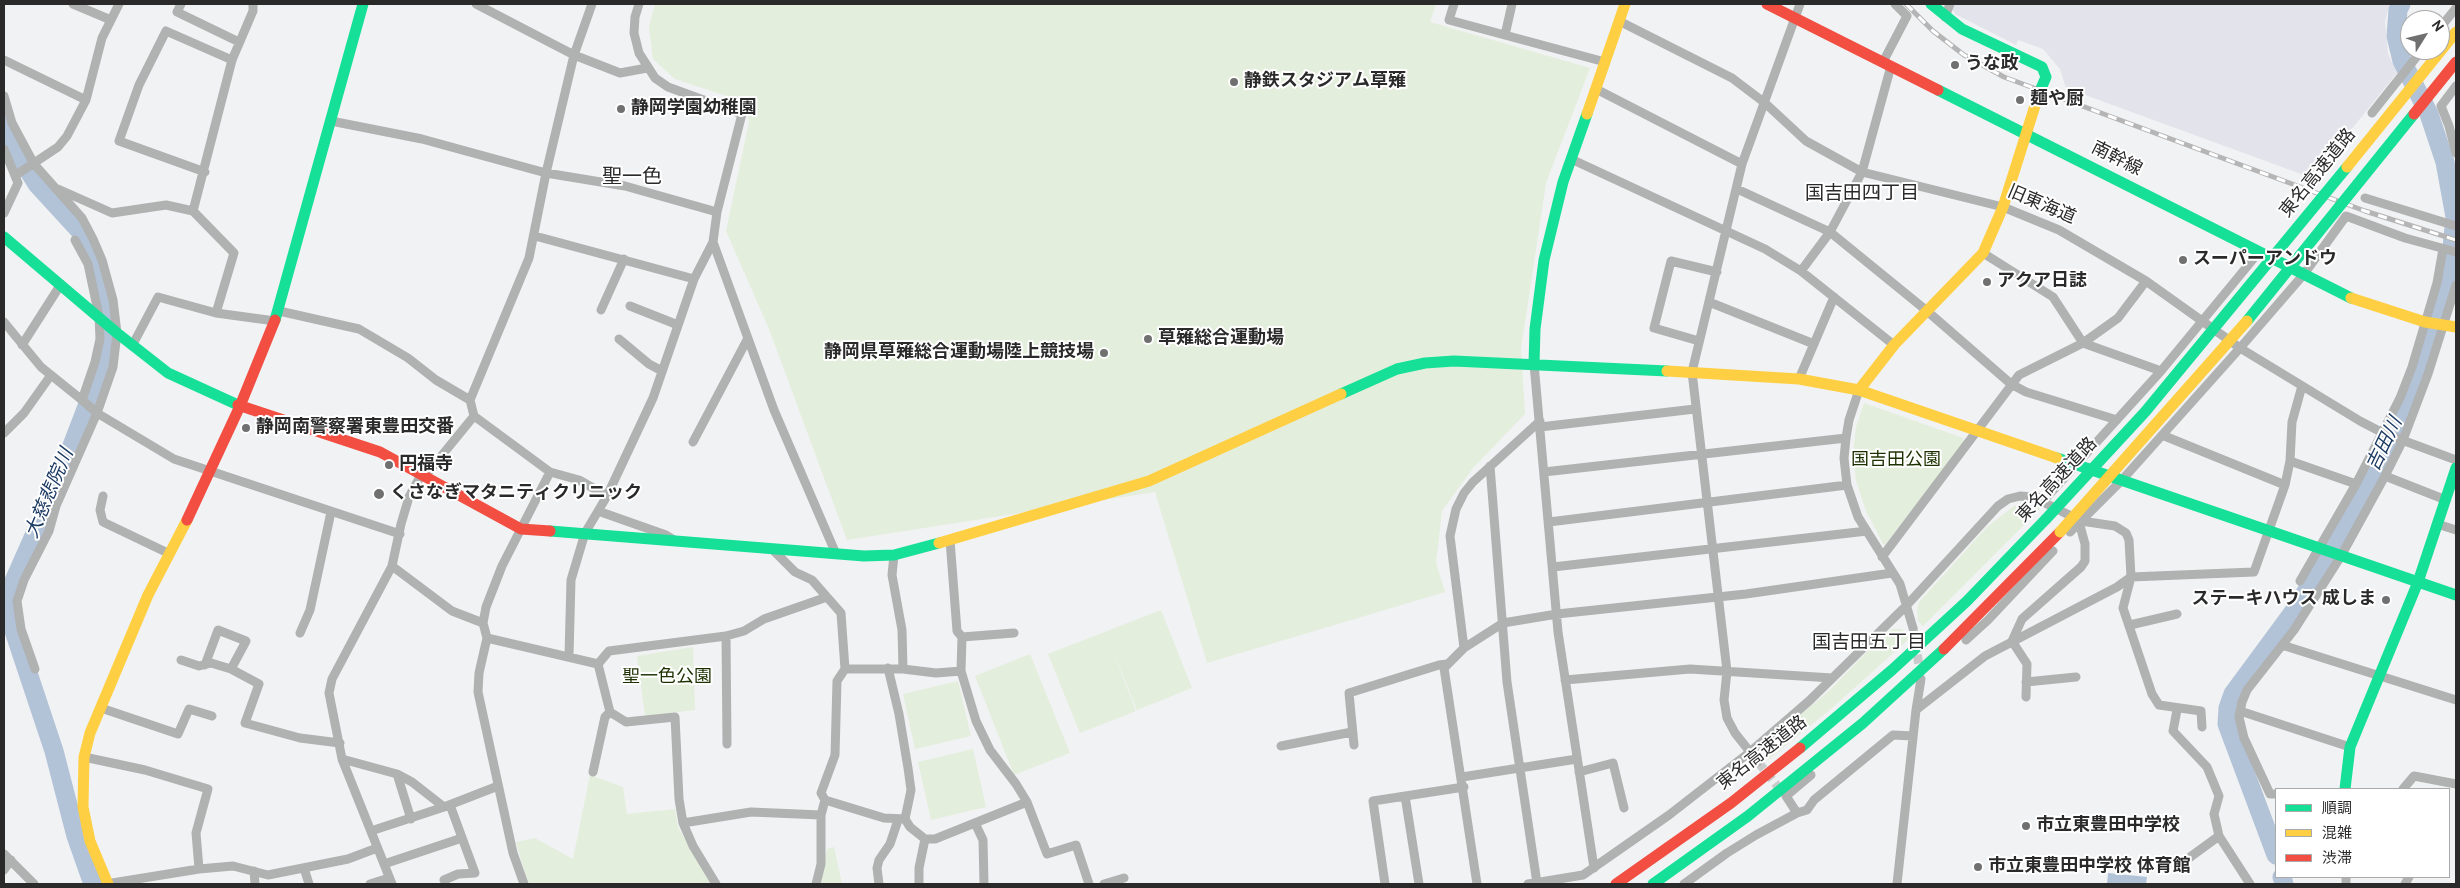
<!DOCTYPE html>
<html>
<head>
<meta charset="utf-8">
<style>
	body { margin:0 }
	#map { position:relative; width:2460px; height:888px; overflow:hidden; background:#f1f2f4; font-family:Overpass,"Noto Sans JP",sans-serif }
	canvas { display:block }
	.frame { position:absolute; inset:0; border:5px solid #2a2a2b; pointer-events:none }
	.legend { position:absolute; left:2275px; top:788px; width:175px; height:90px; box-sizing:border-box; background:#fff; border:1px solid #aaa; margin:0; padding:6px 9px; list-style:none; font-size:15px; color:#2a2a2b }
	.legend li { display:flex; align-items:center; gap:10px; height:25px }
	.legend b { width:25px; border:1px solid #aaa }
	.north { position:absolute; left:2400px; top:10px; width:50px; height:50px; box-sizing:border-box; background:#fff; border:1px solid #aaa; border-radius:50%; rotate:54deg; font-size:14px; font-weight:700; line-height:20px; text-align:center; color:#2a2a2b }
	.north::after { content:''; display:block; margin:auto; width:18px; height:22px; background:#707071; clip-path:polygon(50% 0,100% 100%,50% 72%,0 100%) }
</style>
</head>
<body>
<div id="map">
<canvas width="2460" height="888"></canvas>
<div class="frame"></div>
<ul class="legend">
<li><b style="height:6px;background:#16e098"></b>順調</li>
<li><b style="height:6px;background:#ffcf43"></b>混雑</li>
<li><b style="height:6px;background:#f24e42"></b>渋滞</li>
</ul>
<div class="north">N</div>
</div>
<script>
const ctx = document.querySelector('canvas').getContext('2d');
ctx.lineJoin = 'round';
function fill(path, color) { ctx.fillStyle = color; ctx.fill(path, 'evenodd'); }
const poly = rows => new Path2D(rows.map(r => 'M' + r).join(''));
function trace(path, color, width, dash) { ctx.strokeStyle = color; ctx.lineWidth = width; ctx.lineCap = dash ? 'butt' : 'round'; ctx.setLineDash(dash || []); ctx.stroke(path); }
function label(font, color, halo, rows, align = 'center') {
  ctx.font = font + ' Overpass,"Noto Sans JP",sans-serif'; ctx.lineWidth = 4; ctx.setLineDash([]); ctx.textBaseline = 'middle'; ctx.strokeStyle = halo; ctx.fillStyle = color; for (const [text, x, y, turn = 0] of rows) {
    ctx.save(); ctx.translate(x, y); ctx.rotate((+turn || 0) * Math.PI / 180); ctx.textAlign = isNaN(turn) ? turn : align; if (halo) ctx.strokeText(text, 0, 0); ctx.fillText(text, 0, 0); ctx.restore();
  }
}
const built = poly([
	[1954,4,2390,4,2385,21,2388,54,2397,73,2312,178,2066,88,2060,69,2043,49,2018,40,2016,45,1955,14,1952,8]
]);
const green = poly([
	[655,4,1436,4,1430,22,1590,68,1546,183,1521,349,1525,414,1473,468,1442,511,1436,563,1445,592,1207,663,1155,492,847,540,769,329,726,231,749,122,745,102,675,79,653,59,649,27],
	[1864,403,1963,438,1964,442,1884,546,1866,511,1856,481,1853,454,1856,427],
	[2039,503,2043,506,1923,626,1918,621,1917,609,1919,602,1987,527,2014,506],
	[1161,610,1192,688,1137,710,1110,644,1136,711,1080,733,1048,654],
	[1892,629,1902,629,1910,638,1831,709,1768,760,1763,755,1766,743,1829,691,1885,633],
	[693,647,695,710,645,716,637,656],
	[1030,654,1070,753,1014,775,975,676],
	[958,681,971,736,915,749,903,694],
	[973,749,986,807,931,820,918,762],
	[590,775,623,787,627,814,675,809,678,827,711,884,528,884,516,842,535,838,573,859],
	[834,847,842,884,820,884,827,849]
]);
const water = poly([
	[2108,873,2147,877,2146,884,2107,884]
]);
const river = poly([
	[4,124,18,154,37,184,82,233,97,264,107,299,110,323,101,370,60,477,13,583,10,607,13,628,54,751,76,836,93,884],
	[2276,855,2227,724,2228,708,2233,694,2292,614,2321,568,2385,452,2408,404,2429,351,2451,258,2455,217,2445,162,2429,114,2402,61,2396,36,2398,10,2401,4],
	[2282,877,2284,884]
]);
const streetTunnel = poly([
	[1913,628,1920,672],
	[1758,762,1783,793]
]);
const street = poly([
	[73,4,111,20],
	[181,4,177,12,239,42],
	[476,4,574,55,620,73,647,68],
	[592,4,574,55,546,173,529,258,470,400,474,416,550,472,579,480,607,496],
	[639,4,635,17,634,33,639,53,655,78,668,87,742,114,717,212,713,242,774,410,836,554],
	[1454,4,1449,20,1605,62],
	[1945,17,1950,4],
	[1619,21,1732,78,1765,103,1806,141,1862,172,2003,207,2059,230,2146,281,2240,348,2360,421,2383,433,2456,460],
	[2440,28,2456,8],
	[1505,35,1512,4],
	[4,60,86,100],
	[1883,62,1907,16,1895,4],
	[2456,86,2441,106,2449,126,2456,153],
	[1596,89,1742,164],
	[4,96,12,123,34,164,82,218,93,239,102,260,113,300,117,333,113,367,97,413,56,506,49,531,24,580,17,601,21,629,35,669],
	[2372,113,2422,50],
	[331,121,422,139,546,173,625,186,717,212],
	[4,149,18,183,4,213],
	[1571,159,1765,249,1801,271,1894,345],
	[205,172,119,141,139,85,166,31,232,60],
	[16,175,58,147,67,136,86,100,102,38,119,4],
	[58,189,112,213,166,205,193,211,234,253,216,313,275,321],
	[1737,189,1830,232,1927,311,2011,384,2026,392,2117,420],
	[2365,198,2456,226],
	[193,211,232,60,253,11,253,4],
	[535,236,694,279],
	[1983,253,2053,297,2083,343,2161,371],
	[1801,271,1830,232,1862,172,1891,66],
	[1709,302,1814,344],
	[630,306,678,325],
	[601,310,624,259],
	[279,311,359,329,408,358,436,380,470,400],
	[4,322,41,367,82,400,95,362,100,339,99,316,88,264,75,240],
	[619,339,649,364,662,371],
	[1699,341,1654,328,1671,261,1717,272],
	[22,345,61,284],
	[132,346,158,297,216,313],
	[1534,364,1558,632,1594,868],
	[1799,379,1834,297],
	[1859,390,1849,420,1846,438,1844,458,1847,485,1858,517,1900,584,1913,628],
	[82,400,97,413,174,459,400,534],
	[1540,427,1695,409],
	[4,433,24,413,51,375],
	[2162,435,2285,485],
	[693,442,748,338],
	[2290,461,2356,484],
	[1490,466,1507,682,1537,883],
	[1544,472,1846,438],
	[425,476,474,416],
	[2385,476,2446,500],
	[103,496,100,510,103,522,170,554],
	[2037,499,2081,521,2115,526,2126,533,2129,540,2131,577,2123,608,2152,694,2159,705,2201,711,2202,727],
	[598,511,666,535,674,540],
	[1549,522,1847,485],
	[2437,524,2456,530],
	[2070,532,2122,480,2240,348,2304,274,2346,216,2405,238,2456,252],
	[773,550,795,572,812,580,841,613,845,669,837,681,835,755,821,793,825,800,884,818,905,819],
	[894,555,892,575,902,630,903,669],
	[1882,557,2019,375,2083,343,2118,318,2146,281],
	[392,566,452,611,483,623],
	[1553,567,1867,531],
	[2300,581,2356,484,2400,398,2412,367,2437,283,2443,249],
	[2130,625,2177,614],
	[300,633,310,610,331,512],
	[726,636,727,744],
	[962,637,1014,633],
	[487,638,598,664],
	[1966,640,1988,620,2053,551],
	[2282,645,2456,700],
	[1464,648,1450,536,1456,509,1464,493,1473,482,1540,421],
	[569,656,571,580,585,533,607,496,653,398,694,279,713,242],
	[181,660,199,666,211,663,231,669,259,684,245,723,300,738,340,743],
	[205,665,218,630,246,641,231,669],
	[888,668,899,714,908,768,911,790,905,819,910,827,925,839,935,839,1027,802,1047,854,1076,845,1089,884],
	[845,669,903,669,936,673,961,671,962,637,957,631,950,540],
	[961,671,976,721,990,750,1016,784,1027,802],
	[1565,680,1690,669,1832,678],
	[2026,682,2076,677],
	[2026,697,2027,664,2012,641,2022,619,2081,567,2085,561,2085,544,2079,522],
	[101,708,178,734,189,709,212,716],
	[1916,710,1985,656,2117,587,2131,577,2254,572,2285,485,2290,461,2292,422,2302,386],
	[2177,710,2173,731,2207,767,2219,796,2214,814,2219,836,2250,884],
	[2240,711,2350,747],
	[1354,745,1349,693,1439,665,1447,664],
	[1281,746,1352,732],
	[84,757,145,770,208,789,196,833,199,869],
	[342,759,397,774,412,782,444,807],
	[1758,762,1735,733,1727,718,1724,700,1727,671,1692,372,1742,164,1800,4],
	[593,772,605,717,610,712],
	[1579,772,1613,763,1624,808],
	[397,774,411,819],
	[1462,777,1577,759],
	[2403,789,2414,776,2456,784],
	[2276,794,2270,794,2244,738,2239,717,2242,702,2247,690,2294,630,2341,556,2385,476,2403,440,2428,374,2456,285],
	[1405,796,1419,884],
	[1797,813,1786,796,1811,775],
	[683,823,751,812,821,815],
	[975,823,983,840,984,884],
	[371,831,444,807,498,786],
	[4,854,34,884],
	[2182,863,2219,836],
	[384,864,462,838],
	[304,868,309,884],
	[4,870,11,860],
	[254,871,255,884],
	[2346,877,2346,884],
	[444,880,458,874,475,873,450,805],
	[106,884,199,869,233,866,268,875,348,859,377,848],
	[370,884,389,878],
	[392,884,342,759,329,693,332,679,392,566,401,524,409,497,421,475],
	[524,884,513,853,478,692,479,673,487,638,483,623,486,607,502,566,550,472],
	[716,884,693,846,683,823,679,799,675,717,626,722,610,712,598,664,609,651,726,636,744,631,764,619,827,597],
	[816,884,821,864,821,815,825,800],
	[879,884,877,868,879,860,890,844,898,820],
	[919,884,919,868,925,839],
	[1104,884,1124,878],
	[1385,884,1373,801,1464,787],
	[1477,884,1444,668,1464,648,1503,623,1557,614,1746,594,1892,573],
	[1528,884,1583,875,1669,815,1750,752,1809,701,1907,605,1998,506,2008,499,2020,496,2046,498,2161,371,2259,252],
	[1684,884,1727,853,1756,835,1797,813,1807,810,1814,800,1893,735,1913,736],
	[1897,884,1916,710,1921,679],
	[2405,884,2409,877]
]);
const fast = poly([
	[1931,4,1962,29,2042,67,2046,77,2039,93],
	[1938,90,2351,298],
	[4,237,117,333,168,373,238,405],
	[275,320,363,4],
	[1534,364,1535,329,1544,260,1563,182,1587,114],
	[1341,394,1397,369,1425,363,1454,361,1667,371],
	[2057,458,2456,595],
	[550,531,864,556,894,555,939,543],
	[1800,748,1892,670,1967,601,2046,519],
	[2345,789,2350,747,2418,582,2456,468],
	[1653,884,1748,816,1863,723,1944,649]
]);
const slow = poly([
	[1587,114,1625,4],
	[2351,298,2425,322,2456,327],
	[1667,371,1799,379,1859,390,2057,458],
	[1859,390,1894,345,1983,253,2003,207,2039,93],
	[939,543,1149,481,1341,394],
	[108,884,90,841,83,807,84,757,90,733,148,595,187,520]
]);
const jam = poly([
	[1767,4,1938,90],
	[238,405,380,452,521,529,550,531],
	[187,520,240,406,275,320],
	[1944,649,2060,532],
	[1616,884,1731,803,1800,748]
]);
const rail = poly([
	[1906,4,1933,31,1964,55,2004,77,2365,211,2456,240]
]);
const fastBridge = poly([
	[2247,321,2414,114],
	[2046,519,2145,412,2347,167]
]);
const slowBridge = poly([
	[2347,167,2456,32],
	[2060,532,2247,321]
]);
const jamBridge = poly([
	[2414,114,2456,62]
]);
const markers = [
	[1955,65,5,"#707071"],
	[1234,82,5,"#707071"],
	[2020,100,5,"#707071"],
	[621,109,5,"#707071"],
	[2183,260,5,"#707071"],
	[1987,282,5,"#707071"],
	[1148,339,5,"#707071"],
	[1104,353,5,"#707071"],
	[246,428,5,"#707071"],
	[389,465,5,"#707071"],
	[379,494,6,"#707071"],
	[2386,600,5,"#707071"],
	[2026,826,5,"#707071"],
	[1978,867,5,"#707071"]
];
const poiNames = [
	["うな政",1965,65],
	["静鉄スタジアム草薙",1244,82],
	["麺や厨",2030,100],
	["静岡学園幼稚園",631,109],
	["スーパーアンドウ",2193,260],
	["アクア日誌",1997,282],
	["草薙総合運動場",1158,339],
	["静岡県草薙総合運動場陸上競技場",1094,353,"right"],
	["静岡南警察署東豊田交番",256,428],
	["円福寺",399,465],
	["くさなぎマタニティクリニック",390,494],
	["ステーキハウス 成しま",2376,600,"right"],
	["市立東豊田中学校",2036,826],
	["市立東豊田中学校 体育館",1988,867]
];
const streetNames = [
	["南幹線",2116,160,27],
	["東名高速道路",2319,174,-51],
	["旧東海道",2041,206,23],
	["東名高速道路",2058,481,-47],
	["東名高速道路",1763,754,-38]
];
const parkNames = [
	["国吉田公園",1896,461],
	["聖一色公園",667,678]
];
const neighbourhoodNames = [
	["国吉田四丁目",1862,195],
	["国吉田五丁目",1869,644]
];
const waterNames = [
	["吉田川",2386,445,-64],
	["大慈悲院川",51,494,-67]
];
const quarterNames = [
	["聖一色",632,179]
];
fill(built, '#e2e3eb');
fill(green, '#e4eedc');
fill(water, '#b2c2d7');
trace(river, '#b2c2d7', 19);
trace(streetTunnel, '#c9cacc', 9, [9, 4.5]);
trace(street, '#b0b1b1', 9);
trace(fast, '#16e098', 11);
trace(slow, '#ffcf43', 11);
trace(jam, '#f24e42', 11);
trace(rail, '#b5b5b5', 5);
trace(rail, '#fff', 3, [9]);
trace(fastBridge, '#16e098', 11);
trace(slowBridge, '#ffcf43', 11);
trace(jamBridge, '#f24e42', 11);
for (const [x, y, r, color] of markers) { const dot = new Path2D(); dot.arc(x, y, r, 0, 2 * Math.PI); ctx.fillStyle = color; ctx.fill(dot); trace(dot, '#fff', 2); }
label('bold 18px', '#2a2a2b', '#fff', poiNames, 'left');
label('18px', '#2a2a2b', '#fff', streetNames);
label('18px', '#1d3100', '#fff', parkNames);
label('19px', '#2a2a2b', '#fff', neighbourhoodNames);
label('italic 19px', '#1c3b63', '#fff', waterNames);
label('20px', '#2a2a2b', '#fff', quarterNames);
</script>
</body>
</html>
